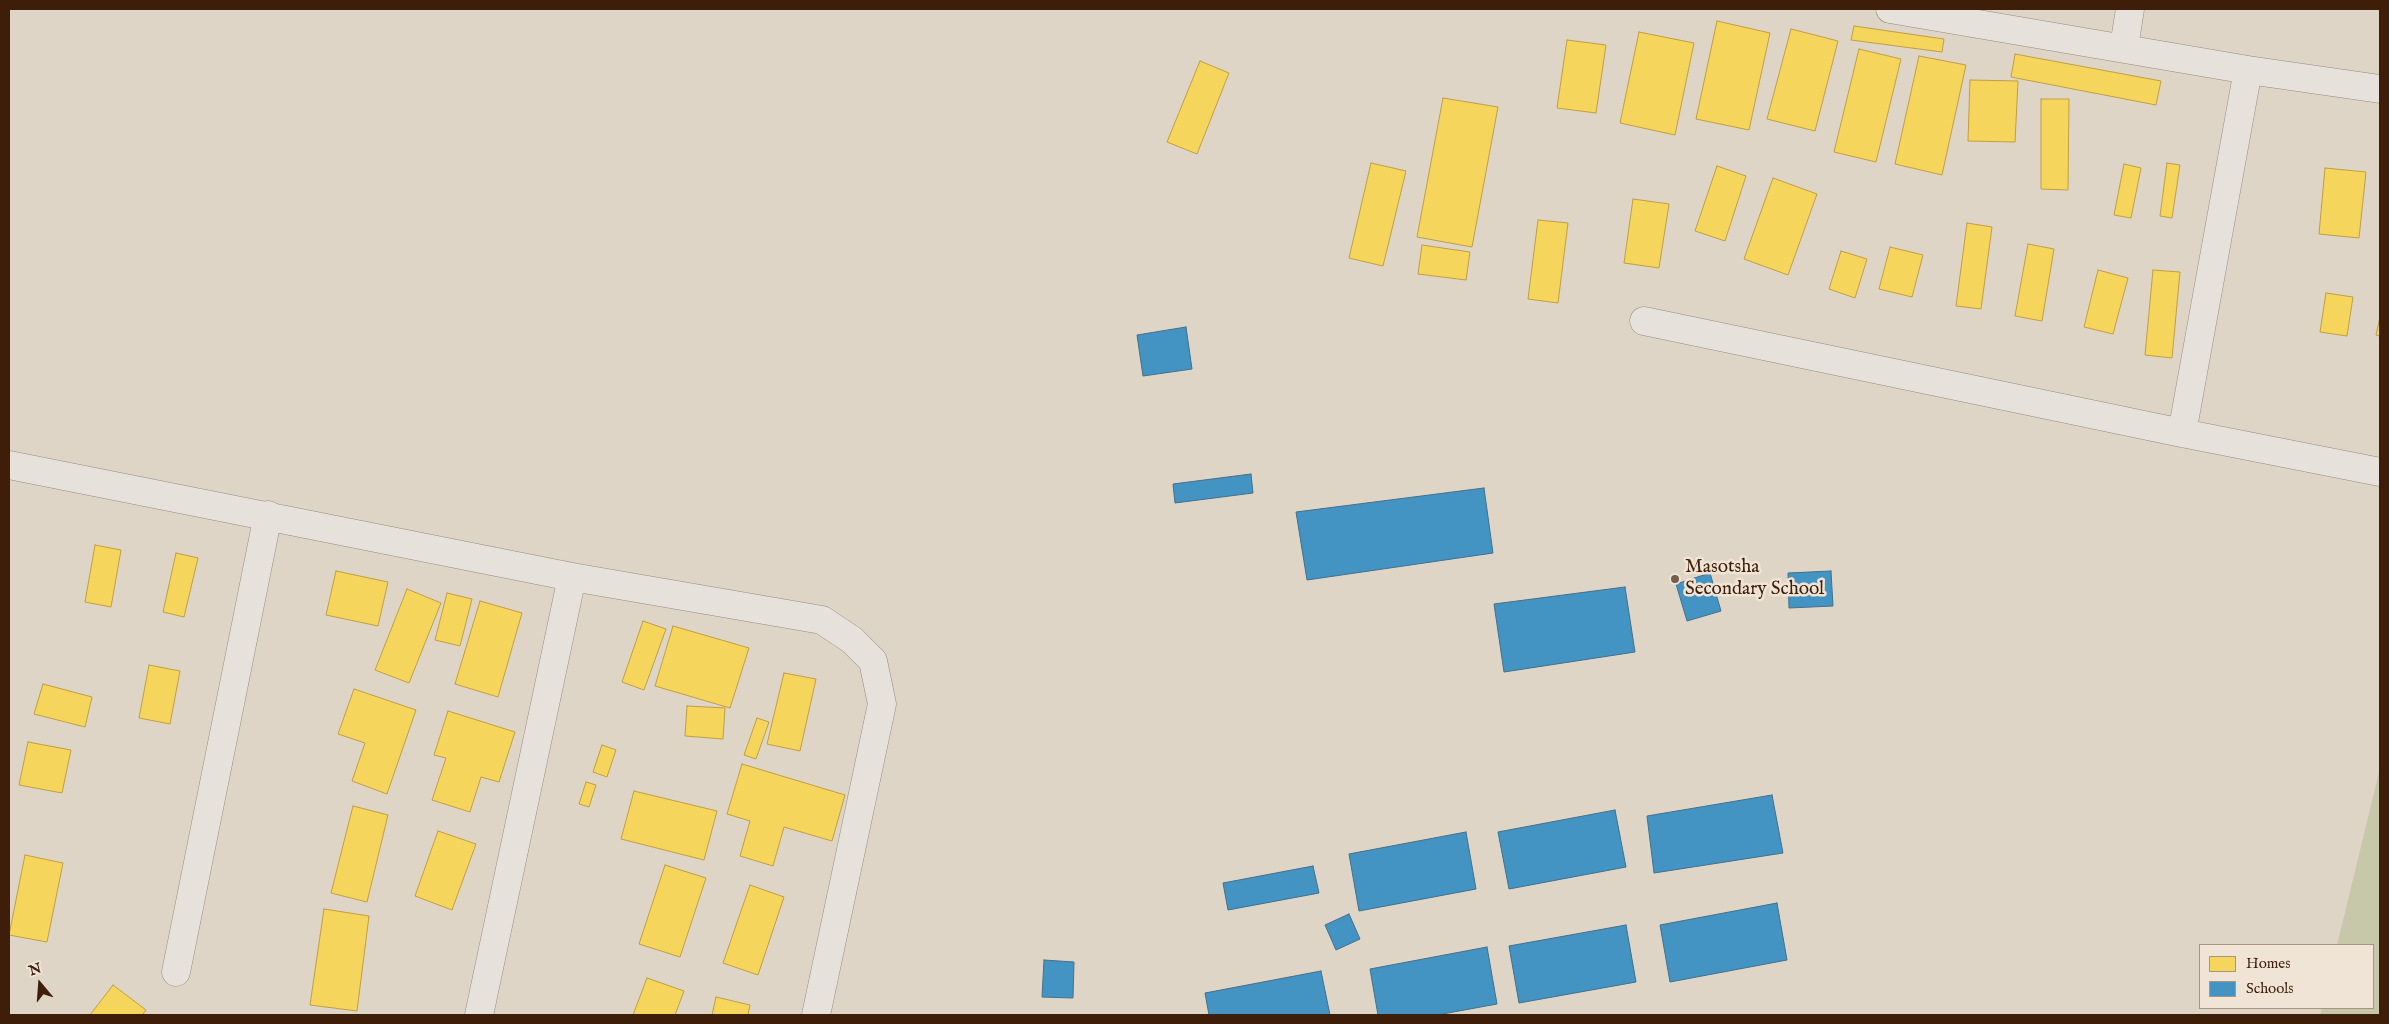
<!DOCTYPE html>
<html>
<head>
<meta charset="utf-8">
<style>
	body { margin:0 }
	#map { position:relative; width:2389px; height:1024px; overflow:hidden; background:#ded5c7; font-family:"IM FELL English",serif }
	canvas { display:block }
	.frame { position:absolute; inset:0; border:10px solid #3e1d09; pointer-events:none }
	.legend { position:absolute; left:2199px; top:944px; width:175px; height:65px; box-sizing:border-box; background:#efe4d5; border:1px solid #a89483; margin:0; padding:6px 9px; list-style:none; font-size:15px; color:#3e1d09 }
	.legend li { display:flex; align-items:center; gap:10px; height:25px }
	.legend b { width:25px; border:1px solid #a89483 }
	.north { position:absolute; left:15px; top:959px; width:50px; height:50px; -webkit-text-stroke:4px #efe4d5; paint-order:stroke; rotate:342deg; font-size:14px; font-weight:700; line-height:20px; text-align:center; color:#3e1d09 }
	.north::after { content:''; display:block; margin:auto; width:18px; height:22px; background:#3e1d09; clip-path:polygon(50% 0,100% 100%,50% 72%,0 100%) }
</style>
</head>
<body>
<div id="map">
<canvas width="2389" height="1024"></canvas>
<div class="frame"></div>
<ul class="legend">
<li><b style="height:14px;background:#f6d55c"></b>Homes</li>
<li><b style="height:14px;background:#4393c3"></b>Schools</li>
</ul>
<div class="north">N</div>
</div>
<script>
const ctx = document.querySelector('canvas').getContext('2d');
ctx.lineJoin = 'round';
function fill(path, color) { ctx.fillStyle = color; ctx.fill(path, 'evenodd'); }
const poly = rows => new Path2D(rows.map(r => 'M' + r).join(''));
function trace(path, color, width, dash) { ctx.strokeStyle = color; ctx.lineWidth = width; ctx.lineCap = dash ? 'butt' : 'round'; ctx.setLineDash(dash || []); ctx.stroke(path); }
function label(font, color, halo, rows, align = 'center') {
  ctx.font = font + ' "IM FELL English",serif'; ctx.lineWidth = 5; ctx.setLineDash([]); ctx.textBaseline = 'middle'; ctx.strokeStyle = halo; ctx.fillStyle = color; for (const [text, x, y, turn = 0] of rows) {
    ctx.save(); ctx.translate(x, y); ctx.rotate((+turn || 0) * Math.PI / 180); ctx.textAlign = isNaN(turn) ? turn : align; if (halo) ctx.strokeText(text, 0, 0); ctx.fillText(text, 0, 0); ctx.restore();
  }
}
const green = poly([
	[2380,768,2380,1015,2320,1015,2322,1008,2373,1008,2373,945,2337,945]
]);
const homes = poly([
	[1717,21,1770,33,1749,130,1696,119,1717,21],
	[1854,26,1944,39,1942,52,1851,40,1854,26],
	[1791,29,1838,41,1815,131,1767,119,1791,29],
	[1639,32,1694,43,1675,135,1620,123,1639,32],
	[1567,40,1606,45,1596,113,1557,108,1567,40],
	[1859,49,1901,59,1876,162,1834,152,1859,49],
	[2015,54,2161,81,2156,105,2011,77,2015,54],
	[1919,56,1966,65,1942,175,1895,164,1919,56],
	[1200,61,1229,73,1197,154,1167,142,1200,61],
	[1970,80,2018,81,2015,142,1968,141,1970,80],
	[1443,98,1498,107,1472,247,1417,237,1443,98],
	[2041,99,2069,99,2068,190,2041,189,2041,99],
	[1371,163,1406,171,1383,266,1349,258,1371,163],
	[2167,163,2180,165,2172,218,2160,216,2167,163],
	[2124,164,2141,168,2131,218,2114,215,2124,164],
	[1717,166,1746,176,1725,241,1695,231,1717,166],
	[2325,168,2366,172,2359,238,2319,234,2325,168],
	[1773,178,1817,194,1788,275,1744,259,1773,178],
	[1633,199,1669,204,1659,268,1624,263,1633,199],
	[1538,220,1568,223,1558,303,1528,299,1538,220],
	[1967,223,1992,227,1981,309,1956,306,1967,223],
	[2028,244,2054,249,2042,321,2015,316,2028,244],
	[1422,245,1470,252,1466,280,1418,274,1422,245],
	[1890,247,1923,255,1912,297,1879,289,1890,247],
	[1841,251,1867,259,1855,298,1829,289,1841,251],
	[2098,270,2128,278,2113,334,2084,327,2098,270],
	[2153,270,2180,272,2172,358,2145,355,2153,270],
	[2326,293,2353,297,2347,336,2320,332,2326,293],
	[2380,317,2380,336,2376,335,2380,317],
	[95,545,121,550,111,607,85,602,95,545],
	[176,553,198,558,184,617,163,612,176,553],
	[336,571,388,582,378,626,326,615,336,571],
	[407,589,441,603,409,683,375,670,407,589],
	[447,593,472,599,460,646,435,640,447,593],
	[480,601,522,613,498,697,455,684,480,601],
	[643,621,666,629,644,690,622,682,643,621],
	[673,626,749,648,730,708,655,686,673,626],
	[149,665,180,671,170,724,139,718,149,665],
	[784,673,816,679,800,751,767,744,784,673],
	[43,684,92,697,85,727,34,714,43,684],
	[354,689,416,710,387,794,352,781,365,743,338,734,354,689],
	[687,706,725,708,723,739,685,736,687,706],
	[448,711,515,732,499,782,481,777,470,812,432,800,446,758,434,755,448,711],
	[757,718,769,722,756,759,744,755,757,718],
	[28,742,71,750,62,793,19,785,28,742],
	[602,745,616,750,607,777,593,772,602,745],
	[742,764,845,795,832,841,784,827,773,866,740,856,750,821,727,814,742,764],
	[586,782,596,785,589,807,579,804,586,782],
	[634,791,717,811,704,860,621,839,634,791],
	[353,806,388,815,367,902,331,893,353,806],
	[438,831,476,844,452,910,415,896,438,831],
	[25,855,63,863,47,942,9,935,25,855],
	[665,865,706,878,680,957,639,944,665,865],
	[750,885,784,897,758,975,723,963,750,885],
	[324,909,369,916,357,1011,310,1005,324,909],
	[647,978,684,991,675,1015,633,1015,647,978],
	[113,985,146,1010,142,1015,90,1015,113,985],
	[716,997,750,1005,748,1015,712,1015,716,997]
]);
const schools = poly([
	[1186,327,1192,369,1143,376,1137,335,1186,327],
	[1251,474,1253,493,1175,503,1173,484,1251,474],
	[1484,488,1493,553,1307,580,1296,512,1484,488],
	[1831,571,1833,606,1789,608,1788,573,1831,571],
	[1710,573,1721,611,1687,621,1676,584,1710,573],
	[1625,587,1635,652,1504,672,1494,604,1625,587],
	[1772,795,1783,853,1654,873,1647,816,1772,795],
	[1615,810,1626,867,1509,889,1498,832,1615,810],
	[1466,832,1476,889,1359,911,1349,854,1466,832],
	[1313,866,1319,893,1228,910,1223,883,1313,866],
	[1777,903,1787,960,1670,982,1660,925,1777,903],
	[1349,914,1360,939,1336,950,1325,925,1349,914],
	[1626,925,1636,982,1519,1003,1509,946,1626,925],
	[1487,947,1497,1004,1437,1015,1378,1015,1370,969,1487,947],
	[1044,960,1074,962,1073,998,1042,997,1044,960],
	[1321,971,1330,1015,1209,1015,1205,993,1321,971]
]);
const minor = poly([
	[1890,9,2248,70,2380,89],
	[2124,47,2130,9],
	[2248,70,2182,433,2380,472],
	[1644,321,2182,433],
	[9,465,572,577,822,620,852,640,873,661,882,704,816,1015],
	[176,972,268,515],
	[479,1015,572,577]
]);
const markers = [
	[1675,579,5,"#765d4c"]
];
const poiNames = [
	["Masotsha",1685,568],
	["Secondary School",1685,590]
];
fill(green, '#c7c8aa');
fill(homes, '#f6d55c');
trace(homes, '#bf9e43', 1);
fill(schools, '#4393c3');
trace(schools, '#42708b', 1);
trace(minor, '#948b80', 29);
trace(minor, '#e6e1da', 28);
for (const [x, y, r, color] of markers) { const dot = new Path2D(); dot.arc(x, y, r, 0, 2 * Math.PI); ctx.fillStyle = color; ctx.fill(dot); trace(dot, '#efe4d5', 2); }
label('19px', '#3e1d09', '#efe4d5', poiNames, 'left');
</script>
</body>
</html>
